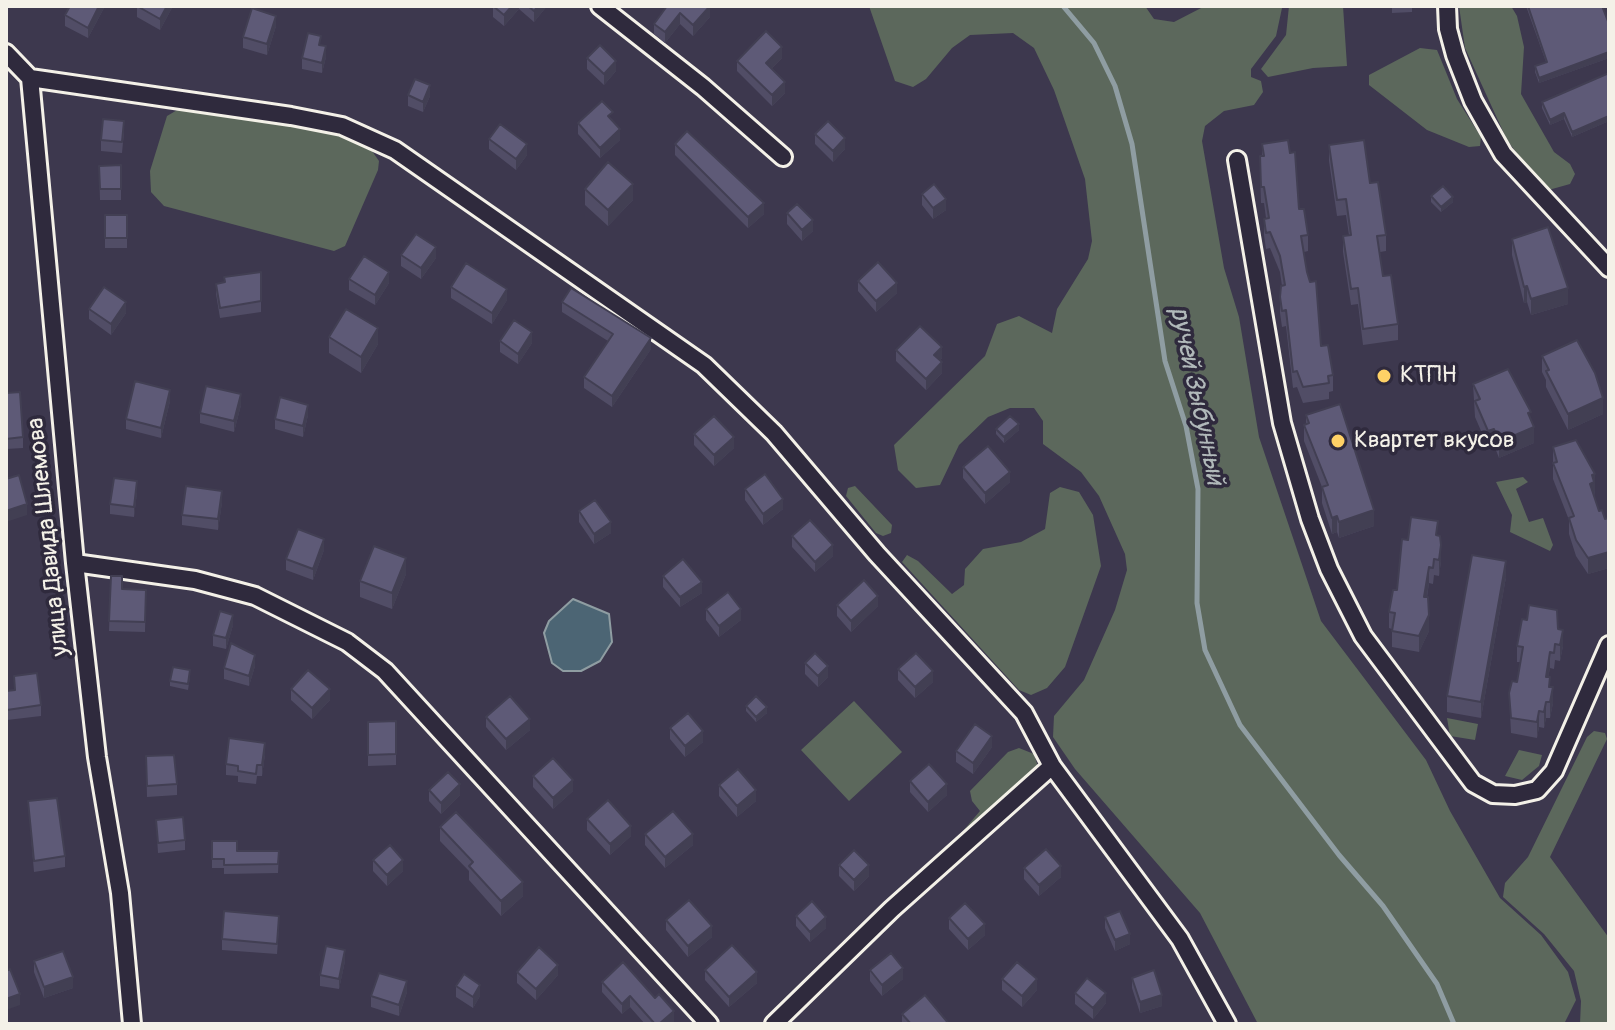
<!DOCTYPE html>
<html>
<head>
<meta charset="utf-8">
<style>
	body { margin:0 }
	#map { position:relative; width:1615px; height:1030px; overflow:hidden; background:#3d384e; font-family:Pangolin,sans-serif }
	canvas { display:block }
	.frame { position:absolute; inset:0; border:8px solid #f4f1e8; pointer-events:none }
</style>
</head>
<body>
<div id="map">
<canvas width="1615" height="1030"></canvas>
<div class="frame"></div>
</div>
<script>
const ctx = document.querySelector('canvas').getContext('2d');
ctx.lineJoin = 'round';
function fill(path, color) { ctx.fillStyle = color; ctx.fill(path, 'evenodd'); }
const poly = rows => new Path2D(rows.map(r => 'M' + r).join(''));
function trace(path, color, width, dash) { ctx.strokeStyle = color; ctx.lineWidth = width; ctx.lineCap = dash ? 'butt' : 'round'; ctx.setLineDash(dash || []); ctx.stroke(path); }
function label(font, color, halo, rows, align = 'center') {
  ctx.font = font + ' Pangolin,sans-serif'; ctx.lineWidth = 7; ctx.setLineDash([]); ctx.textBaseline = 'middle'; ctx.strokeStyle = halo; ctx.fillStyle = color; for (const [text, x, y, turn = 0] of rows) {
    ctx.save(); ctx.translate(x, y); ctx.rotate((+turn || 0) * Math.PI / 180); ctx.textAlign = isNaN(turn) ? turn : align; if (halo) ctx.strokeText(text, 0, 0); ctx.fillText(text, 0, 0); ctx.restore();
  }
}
const green = poly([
	[869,6,1145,6,1154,19,1174,22,1205,6,1282,8,1276,36,1251,69,1251,77,1261,81,1263,92,1254,105,1224,111,1205,126,1202,141,1224,268,1239,317,1259,437,1321,621,1426,760,1450,811,1500,898,1541,935,1568,972,1576,1000,1564,1024,1258,1024,1200,913,1075,769,1053,737,1054,716,1084,680,1115,610,1127,570,1125,554,1099,496,1081,472,1043,444,1043,421,1034,408,1010,408,988,417,959,445,940,485,916,488,898,470,894,445,985,356,997,324,1019,316,1052,333,1057,309,1088,259,1092,241,1085,179,1054,90,1034,48,1013,33,970,35,952,48,926,79,913,87,895,81],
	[1289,6,1343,6,1347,66,1313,68,1268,77,1261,69,1286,35],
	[1459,6,1511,6,1517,16,1524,47,1521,94,1554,152,1570,164,1575,174,1570,184,1545,191,1507,140,1465,48],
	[1420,48,1437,50,1457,99,1481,137,1480,146,1469,147,1427,130,1369,85,1369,75],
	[184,106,339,135,372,151,379,161,378,170,345,246,334,251,164,206,151,192,150,171,167,116],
	[1523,477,1528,482,1516,489,1529,522,1543,518,1553,545,1550,551,1510,532,1512,515,1496,482],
	[855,486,892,525,891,533,883,536,876,533,846,496,848,488],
	[1060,487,1079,492,1093,515,1101,566,1065,667,1047,688,1031,695,1019,690,902,562,907,555,918,561,952,594,964,585,965,569,983,549,1021,542,1045,529,1050,493],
	[854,701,902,752,849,801,801,750],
	[1447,718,1478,724,1475,740,1450,736],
	[1594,731,1605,733,1607,739,1550,857,1609,938,1609,1024,1580,1024,1581,1001,1574,971,1544,934,1503,897,1505,883,1528,857,1587,737],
	[1019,748,1034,754,1039,770,972,832,963,831,980,811,972,801,970,791,1008,752],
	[1519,750,1542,755,1539,766,1522,780,1505,776]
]);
const water = poly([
	[573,599,609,614,612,642,600,661,581,671,563,671,552,663,544,633,549,621,573,599]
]);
const stream = poly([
	[1063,6,1094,43,1115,86,1132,144,1165,361,1186,426,1198,489,1197,603,1205,650,1240,725,1339,855,1383,906,1437,984,1454,1024]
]);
const street = poly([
	[600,6,703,87,783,157],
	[1447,6,1448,29,1455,55,1473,101,1503,154,1609,268],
	[6,53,30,78,75,563,97,757,120,893,132,1024],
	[30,78,291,116,342,126,395,150,704,365,774,433,877,554,1024,713,1052,766,892,909,774,1024],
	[1237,160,1282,423,1310,519,1329,569,1363,636,1473,783,1493,794,1515,795,1537,790,1554,771,1609,645],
	[75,563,195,580,255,596,347,642,385,671,709,1024],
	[1052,766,1180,939,1227,1024]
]);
const wall = poly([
	[70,6,105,6,88,38,65,26,65,15],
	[137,6,173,6,160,30,137,17],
	[493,6,547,6,534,22,519,9,504,26,493,17],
	[667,6,710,17,693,36,680,24,665,43,654,34,654,24],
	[1392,6,1412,6,1412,12,1392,13],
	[1526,6,1602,6,1609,24,1609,58,1539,83,1535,72,1535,66,1546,62],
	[276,26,267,55,243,48,243,37],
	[321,45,326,57,322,73,302,69,302,58],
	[587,58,616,71,604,85,587,69],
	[782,58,772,68,785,93,772,106,737,71,737,61],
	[1609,73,1609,121,1572,137,1564,119,1550,125,1542,108,1542,102],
	[408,95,430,96,423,112,408,106],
	[613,121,620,140,600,158,578,134,578,123],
	[124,132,122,153,101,151,101,140],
	[815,134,845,149,833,162,815,144],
	[489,139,527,155,516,170,489,149],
	[675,144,764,214,748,228,675,155],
	[1262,144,1299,209,1308,235,1308,251,1304,252,1307,272,1321,346,1333,375,1333,391,1329,392,1329,399,1303,403,1297,387,1293,388,1286,326,1282,327,1280,313,1280,297,1282,286,1280,272,1270,248,1266,249,1264,235,1264,219,1266,218,1264,203,1261,203,1260,172,1262,156],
	[1329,145,1370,183,1386,235,1386,251,1380,252,1383,276,1398,324,1398,340,1363,345,1358,304,1351,305,1343,252,1343,236,1349,235,1346,215,1337,216,1329,161],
	[121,165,121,200,100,200,99,166],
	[585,189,633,200,608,226,585,205],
	[922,194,946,210,933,219,922,205],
	[1431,196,1453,202,1441,212,1431,202],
	[787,213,813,231,802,241,787,224],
	[105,215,127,215,127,248,105,248],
	[1512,239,1568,304,1531,315,1527,302,1524,303,1512,255],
	[401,255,436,258,421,279,401,266],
	[261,272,261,312,220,318,216,294,216,284,224,283,224,277],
	[349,279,389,283,375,305,349,290],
	[858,281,897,293,876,312,858,291],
	[451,287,507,300,492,324,451,298],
	[562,302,651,349,612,407,584,388,584,377,608,341,562,312],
	[89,309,126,313,111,335,89,319],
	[329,337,378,344,361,373,329,353],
	[500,341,532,343,518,364,500,352],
	[896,350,942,358,940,360,942,373,926,390,896,361],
	[1542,356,1603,414,1568,430,1546,387,1546,380,1542,372],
	[1473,384,1531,420,1534,443,1499,458,1494,445,1488,447,1475,417],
	[6,393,23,437,23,448,6,449],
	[170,401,161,438,126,429,126,419],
	[241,405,234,432,200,423,200,413],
	[308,415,303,437,275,429,275,419],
	[1306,415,1374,526,1339,538,1337,532,1332,534,1322,503,1322,487,1304,441,1304,425,1306,424],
	[996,429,1019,430,1004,443,996,434],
	[694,434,734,448,714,466,694,445],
	[1553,447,1595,490,1594,497,1599,511,1605,519,1609,520,1609,568,1588,574,1576,556,1569,534,1569,520,1553,479],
	[963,467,1010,482,985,504,963,478],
	[745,489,783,509,763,525,745,500],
	[137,492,134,517,110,514,110,504],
	[222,502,218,530,182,525,182,515],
	[579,511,611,533,594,544,579,522],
	[1438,535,1441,561,1439,576,1434,575,1433,584,1429,583,1427,597,1429,631,1419,652,1392,647,1392,629,1389,628,1389,612,1397,590,1408,540],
	[792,536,833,556,815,572,792,547],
	[324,550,313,580,286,570,286,559],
	[406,574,392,609,360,597,360,581],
	[111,576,122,589,146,590,145,632,109,631],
	[663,576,702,593,680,607,663,587],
	[1506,577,1481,718,1447,712,1447,696],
	[837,605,878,606,851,632,837,616],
	[706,609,741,620,719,637,706,620],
	[233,625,226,649,213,646,213,635],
	[1558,629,1563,646,1560,661,1555,660,1554,669,1550,668,1548,677,1553,703,1550,718,1546,718,1544,728,1539,727,1537,738,1511,733,1509,693,1517,682,1520,662,1517,662,1517,646],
	[805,663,828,677,818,687,805,674],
	[255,666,249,686,224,679,224,668],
	[898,669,933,682,915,698,898,680],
	[14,676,41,705,41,716,7,720,6,691,14,690],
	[190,676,188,690,170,686,170,681],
	[291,689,330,700,312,719,291,700],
	[746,706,767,713,756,722,746,711],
	[486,717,530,730,506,750,486,727],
	[396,721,396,765,368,766,368,722],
	[670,728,703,742,685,757,670,739],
	[992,747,973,774,956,762,956,751],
	[265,754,262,776,257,776,256,784,238,782,238,776,226,775,226,764],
	[146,756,177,784,177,795,147,797],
	[533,776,573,791,553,809,533,787],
	[910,781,947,795,928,812,910,792],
	[719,785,756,801,737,817,719,796],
	[429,790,460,795,441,814,429,801],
	[28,801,65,856,65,867,34,872],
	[587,819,631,836,610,855,587,830],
	[156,820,185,840,185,850,158,853],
	[440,827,523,896,501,916,469,880,469,871,440,841],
	[645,834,693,845,665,868,645,845],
	[212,841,237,851,279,851,278,873,224,874,224,868,212,868],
	[373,860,403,871,387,886,373,871],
	[839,865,869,876,854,891,839,876],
	[1024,868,1061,877,1039,896,1024,879],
	[796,916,826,928,810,942,796,926],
	[1105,917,1130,944,1115,951,1105,928],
	[949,918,985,935,968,950,949,929],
	[666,920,712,937,688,957,666,930],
	[279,926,277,954,222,950,222,939],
	[34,961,73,988,44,998,34,972],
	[345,961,339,989,320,986,320,975],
	[623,962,674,1022,671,1024,645,1024,630,1007,622,1014,602,992,602,982],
	[705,970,757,983,729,1007,705,980],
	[870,970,903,979,882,996,870,981],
	[517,972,558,975,536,1000,517,983],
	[1132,978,1162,1006,1140,1013,1132,988],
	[1002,979,1037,990,1022,1007,1002,990],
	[456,986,480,996,473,1008,456,997],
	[407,992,399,1016,371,1007,371,996],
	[1075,993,1106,1003,1093,1019,1075,1004],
	[902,1014,949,1024,902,1024]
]);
const shadedWall = poly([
	[99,6,105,6,88,38,88,28],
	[167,6,173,6,160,30,160,19],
	[512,6,519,6,519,9,504,26,504,15],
	[538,6,547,6,534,22,534,11],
	[710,6,710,17,693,36,693,25],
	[680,13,680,24,665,43,665,32],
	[276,16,276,26,267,55,267,44],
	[326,46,326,57,322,73,322,63],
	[782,47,782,58,766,74,766,63],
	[1609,52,1609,58,1539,83,1539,78],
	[616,61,616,71,604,85,604,74],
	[785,82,785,93,772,106,772,95],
	[430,85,430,96,423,112,423,102],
	[1564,113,1564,119,1550,125,1550,120],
	[1609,116,1609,121,1572,137,1572,132],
	[620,129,620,140,600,158,600,148],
	[845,138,845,149,833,162,833,151],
	[527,144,527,155,516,170,516,159],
	[633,184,633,200,608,226,608,210],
	[1453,197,1453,202,1441,212,1441,207],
	[946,199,946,210,933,219,933,208],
	[764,203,764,214,748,228,748,217],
	[813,220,813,231,802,241,802,230],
	[436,247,436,258,421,279,421,268],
	[389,272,389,283,375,305,375,295],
	[897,283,897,293,876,312,876,301],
	[1527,286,1527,302,1524,303,1524,287],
	[1568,288,1568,304,1531,315,1531,299],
	[507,289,507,300,492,324,492,313],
	[126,302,126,313,111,335,111,324],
	[378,328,378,344,361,373,361,357],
	[532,332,532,343,518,364,518,354],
	[651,338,651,349,612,407,612,396],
	[942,347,942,358,934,365,934,355],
	[942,362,942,373,926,390,926,379],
	[170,390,170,401,161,438,161,428],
	[241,394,241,405,234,432,234,421],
	[1603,398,1603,414,1568,430,1568,414],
	[308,405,308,415,303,437,303,426],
	[1019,424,1019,430,1004,443,1004,437],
	[1534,427,1534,443,1499,458,1499,442],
	[1494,429,1494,445,1488,447,1488,431],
	[734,437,734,448,714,466,714,455],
	[1010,472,1010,482,985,504,985,493],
	[1595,474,1595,490,1594,498,1590,484,1592,475],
	[137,481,137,492,134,517,134,507],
	[222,491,222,502,218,530,218,519],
	[783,499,783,509,763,525,763,514],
	[27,504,27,515,6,522,6,511],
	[1374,510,1374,526,1339,538,1339,522],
	[1337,516,1337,532,1332,534,1332,518],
	[611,522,611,533,594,544,594,534],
	[324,539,324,550,313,580,313,569],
	[833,545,833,556,815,572,815,562],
	[1441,545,1441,561,1439,576,1439,560],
	[1609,552,1609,568,1588,574,1588,558],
	[406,558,406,574,392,609,392,593],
	[1506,561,1506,577,1481,718,1481,702],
	[1429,567,1429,583,1424,613,1424,597],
	[702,582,702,593,680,607,680,597],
	[878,596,878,606,851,632,851,621],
	[741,609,741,620,719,637,719,626],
	[233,615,233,625,226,649,226,638],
	[1429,615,1429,631,1419,652,1419,636],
	[1563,630,1563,646,1560,661,1560,645],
	[1550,652,1550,668,1546,693,1546,677],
	[255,655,255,666,249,686,249,676],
	[828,666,828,677,818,687,818,676],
	[933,671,933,682,915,698,915,687],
	[1553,687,1553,703,1550,718,1550,702],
	[330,689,330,700,312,719,312,708],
	[1546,702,1546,718,1544,728,1544,712],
	[767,707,767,713,756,722,756,717],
	[1539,711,1539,727,1537,738,1537,722],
	[530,719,530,730,506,750,506,739],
	[703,731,703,742,685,757,685,746],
	[992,736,992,747,973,774,973,763],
	[265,743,265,754,262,776,262,765],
	[573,780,573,791,553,809,553,798],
	[460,784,460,795,441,814,441,803],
	[947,784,947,795,928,812,928,802],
	[756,790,756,801,737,817,737,806],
	[631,826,631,836,610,855,610,844],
	[693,834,693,845,665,868,665,857],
	[403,860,403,871,387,886,387,875],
	[869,865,869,876,854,891,854,880],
	[1061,866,1061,877,1039,896,1039,885],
	[523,882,523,896,501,916,501,901],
	[826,917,826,928,810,942,810,932],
	[985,924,985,935,968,950,968,939],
	[712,926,712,937,688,957,688,946],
	[1130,934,1130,944,1115,951,1115,940],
	[345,950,345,961,339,989,339,979],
	[558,965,558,975,536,1000,536,989],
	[903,968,903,979,882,996,882,985],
	[757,972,757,983,729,1007,729,997],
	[73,977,73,988,44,998,44,987],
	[1037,979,1037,990,1022,1007,1022,996],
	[407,981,407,992,399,1016,399,1005],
	[480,985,480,996,473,1008,473,997],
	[1106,993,1106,1003,1093,1019,1093,1008],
	[20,994,20,1005,6,1010,6,999],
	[1162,995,1162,1006,1140,1013,1140,1002],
	[630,996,630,1007,622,1014,622,1004],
	[674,1011,674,1022,671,1024,659,1024]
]);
const building = poly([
	[70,6,99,6,88,28,65,15,70,6],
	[137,6,167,6,160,19,137,6],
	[493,6,512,6,504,15,493,6],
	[528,6,538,6,534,11,528,6],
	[667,6,710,6,693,25,680,13,665,32,654,24,667,6],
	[1528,6,1602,6,1609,24,1609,52,1539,78,1535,66,1547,62,1528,6],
	[252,8,276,16,267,44,243,37,252,8],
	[766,31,782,47,766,63,785,82,772,95,737,61,766,31],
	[308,33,321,36,319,45,326,46,322,63,302,58,308,33],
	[600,45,616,61,604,74,587,58,600,45],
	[1609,73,1609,116,1572,132,1564,113,1550,120,1542,102,1609,73],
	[415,79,430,85,423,102,408,95,415,79],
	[602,101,613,112,608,116,620,129,600,148,578,123,602,101],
	[103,119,124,121,122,142,101,140,103,119],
	[828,121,845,138,833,151,815,134,828,121],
	[500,124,527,144,516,159,489,139,500,124],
	[687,131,764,203,748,217,675,144,687,131],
	[1288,140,1290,153,1295,152,1299,209,1304,209,1308,235,1301,236,1307,272,1310,282,1316,281,1321,346,1328,345,1333,375,1328,376,1329,383,1303,387,1297,371,1293,372,1286,310,1282,311,1280,297,1281,286,1285,285,1280,256,1270,232,1266,233,1264,219,1269,218,1264,187,1261,187,1260,156,1264,156,1262,144,1288,140],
	[1364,140,1370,183,1378,182,1386,235,1377,236,1383,276,1391,275,1398,324,1363,329,1358,288,1351,289,1343,236,1351,235,1346,199,1337,200,1329,145,1364,140],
	[608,162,633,184,608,210,585,189,608,162],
	[121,165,121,189,100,189,99,166,121,165],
	[934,184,946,199,933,208,922,194,934,184],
	[1443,186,1453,197,1441,207,1431,196,1443,186],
	[797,204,813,220,802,230,787,213,797,204],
	[105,215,127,215,127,238,105,238,105,215],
	[1548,227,1568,288,1531,299,1527,286,1524,287,1512,239,1548,227],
	[416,234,436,247,421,268,401,255,416,234],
	[364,256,389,272,375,295,349,279,364,256],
	[878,262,897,283,876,301,858,281,878,262],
	[466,263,507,289,492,313,451,287,466,263],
	[261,272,261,301,220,308,216,284,225,282,224,277,261,272],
	[104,287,126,302,111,324,89,309,104,287],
	[571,288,651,338,612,396,584,377,613,334,562,302,571,288],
	[346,309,378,328,361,357,329,337,346,309],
	[514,320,532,332,518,354,500,341,514,320],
	[920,326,942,347,934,355,942,362,926,379,896,350,920,326],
	[1577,340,1595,373,1603,398,1568,414,1546,371,1549,370,1542,356,1577,340],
	[1508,369,1531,412,1528,413,1534,427,1499,442,1494,429,1488,431,1475,401,1480,399,1473,384,1508,369],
	[135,381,170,390,161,428,126,419,135,381],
	[206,386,241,394,234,421,200,413,206,386],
	[20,392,23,437,6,439,6,393,20,392],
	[280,397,308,405,303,426,275,419,280,397],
	[1340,404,1374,510,1339,522,1337,516,1332,518,1322,487,1328,485,1304,425,1309,423,1306,415,1340,404],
	[714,416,734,437,714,455,694,434,714,416],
	[1010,416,1019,424,1004,437,996,429,1010,416],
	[1576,440,1595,474,1592,475,1594,482,1590,484,1599,511,1602,510,1605,519,1608,518,1609,520,1609,552,1588,558,1576,540,1569,518,1574,516,1553,463,1557,462,1553,447,1576,440],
	[988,446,1010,472,985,493,963,467,988,446],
	[765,474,783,499,763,514,745,489,765,474],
	[19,475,27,504,6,511,6,479,19,475],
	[114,478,137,481,134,507,110,504,114,478],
	[186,486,222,491,218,519,182,515,186,486],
	[595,500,611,522,594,534,579,511,595,500],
	[1411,517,1438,521,1436,535,1440,536,1441,545,1439,560,1434,559,1433,568,1429,567,1424,597,1428,597,1429,615,1419,636,1392,631,1395,613,1389,612,1393,590,1397,590,1402,539,1408,540,1411,517],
	[810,520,833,545,815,562,792,536,810,520],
	[298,529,324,539,313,569,286,559,298,529],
	[374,546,406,558,392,593,360,581,374,546],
	[1472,555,1506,561,1481,702,1447,696,1472,555],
	[683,559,702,582,680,597,663,576,683,559],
	[111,576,122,576,122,589,146,590,145,622,109,621,111,576],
	[864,580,878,596,851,621,837,605,864,580],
	[728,592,741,609,719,626,706,609,728,592],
	[1529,605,1557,610,1558,629,1563,630,1560,645,1555,644,1554,653,1550,652,1546,677,1550,677,1549,687,1553,687,1550,702,1546,702,1544,712,1539,711,1537,722,1511,718,1509,693,1512,681,1517,682,1523,647,1517,646,1522,619,1527,620,1529,605],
	[220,611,233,615,226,638,213,635,220,611],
	[231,643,255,655,249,676,224,668,231,643],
	[815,653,828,666,818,676,805,663,815,653],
	[916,653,933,671,915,687,898,669,916,653],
	[173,667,190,670,188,684,170,681,173,667],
	[308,670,330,689,312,708,291,689,308,670],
	[37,673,41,705,7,710,6,691,15,690,14,676,37,673],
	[510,696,530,719,506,739,486,717,510,696],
	[756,696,767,707,756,717,746,706,756,696],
	[688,713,703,731,685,746,670,728,688,713],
	[396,721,396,754,368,755,368,722,396,721],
	[975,724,992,736,973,763,956,751,975,724],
	[229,738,265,743,262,765,257,765,256,774,238,771,238,766,226,764,229,738],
	[174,755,177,784,147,786,146,756,174,755],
	[553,758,573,780,553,798,533,776,553,758],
	[929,764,947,784,928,802,910,781,929,764],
	[738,769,756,790,737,806,719,785,738,769],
	[448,772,460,784,441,803,429,790,448,772],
	[57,798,65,856,34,861,28,801,57,798],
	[608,800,631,826,610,844,587,819,608,800],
	[673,811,693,834,665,857,645,834,673,811],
	[456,812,523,882,501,901,469,866,473,862,440,827,456,812],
	[183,817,185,840,158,843,156,820,183,817],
	[212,841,237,841,237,851,279,851,278,864,224,865,224,859,212,859,212,841],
	[390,845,403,860,387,875,373,860,390,845],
	[1046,849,1061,866,1039,885,1024,868,1046,849],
	[854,850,869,865,854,880,839,865,854,850],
	[689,900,712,926,688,946,666,920,689,900],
	[812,901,826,917,810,932,796,916,812,901],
	[965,903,985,924,968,939,949,918,965,903],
	[224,911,279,916,277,944,222,939,224,911],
	[1120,911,1130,934,1115,940,1105,917,1120,911],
	[732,945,757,972,729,997,705,970,732,945],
	[326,946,345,950,339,979,320,975,326,946],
	[539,947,558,965,536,989,517,972,539,947],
	[63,951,73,977,44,987,34,961,63,951],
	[891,953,903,968,882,985,870,970,891,953],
	[623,962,655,998,659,994,674,1011,659,1024,655,1024,630,996,622,1004,602,982,623,962],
	[1017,962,1037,979,1022,996,1002,979,1017,962],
	[10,969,20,994,6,999,6,971,10,969],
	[1154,970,1162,995,1140,1002,1132,978,1154,970],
	[379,973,407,981,399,1005,371,996,379,973],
	[464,974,480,985,473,997,456,986,464,974],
	[1087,978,1106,993,1093,1008,1075,993,1087,978],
	[925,995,949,1024,911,1024,902,1014,925,995]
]);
const markers = [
	[1384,376,8,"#ffd166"],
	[1338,441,8,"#ffd166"]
];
const poiNames = [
	["КТПН",1400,376],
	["Квартет вкусов",1354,441]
];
const streetNames = [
	["улица Давида Шлемова",49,537,-96]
];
const waterNames = [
	["ручей Зыбунный",1196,396,78]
];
fill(green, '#5c685c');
fill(water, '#4c6574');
trace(water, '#8f9da2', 2);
trace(stream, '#8f9da2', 5);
trace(street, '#f4f1e8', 22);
trace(street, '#2f2a3d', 16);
fill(wall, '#514d66');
fill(shadedWall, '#423f53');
fill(building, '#5e5a77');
trace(building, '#423f53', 2);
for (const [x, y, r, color] of markers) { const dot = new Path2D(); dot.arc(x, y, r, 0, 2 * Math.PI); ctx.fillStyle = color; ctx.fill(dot); trace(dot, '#2f2a3d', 3); }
label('24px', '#f4f1e8', '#2f2a3d', poiNames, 'left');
label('24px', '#f4f1e8', '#2f2a3d', streetNames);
label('italic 26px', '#b1b9ba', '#2f2a3d', waterNames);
</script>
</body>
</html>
